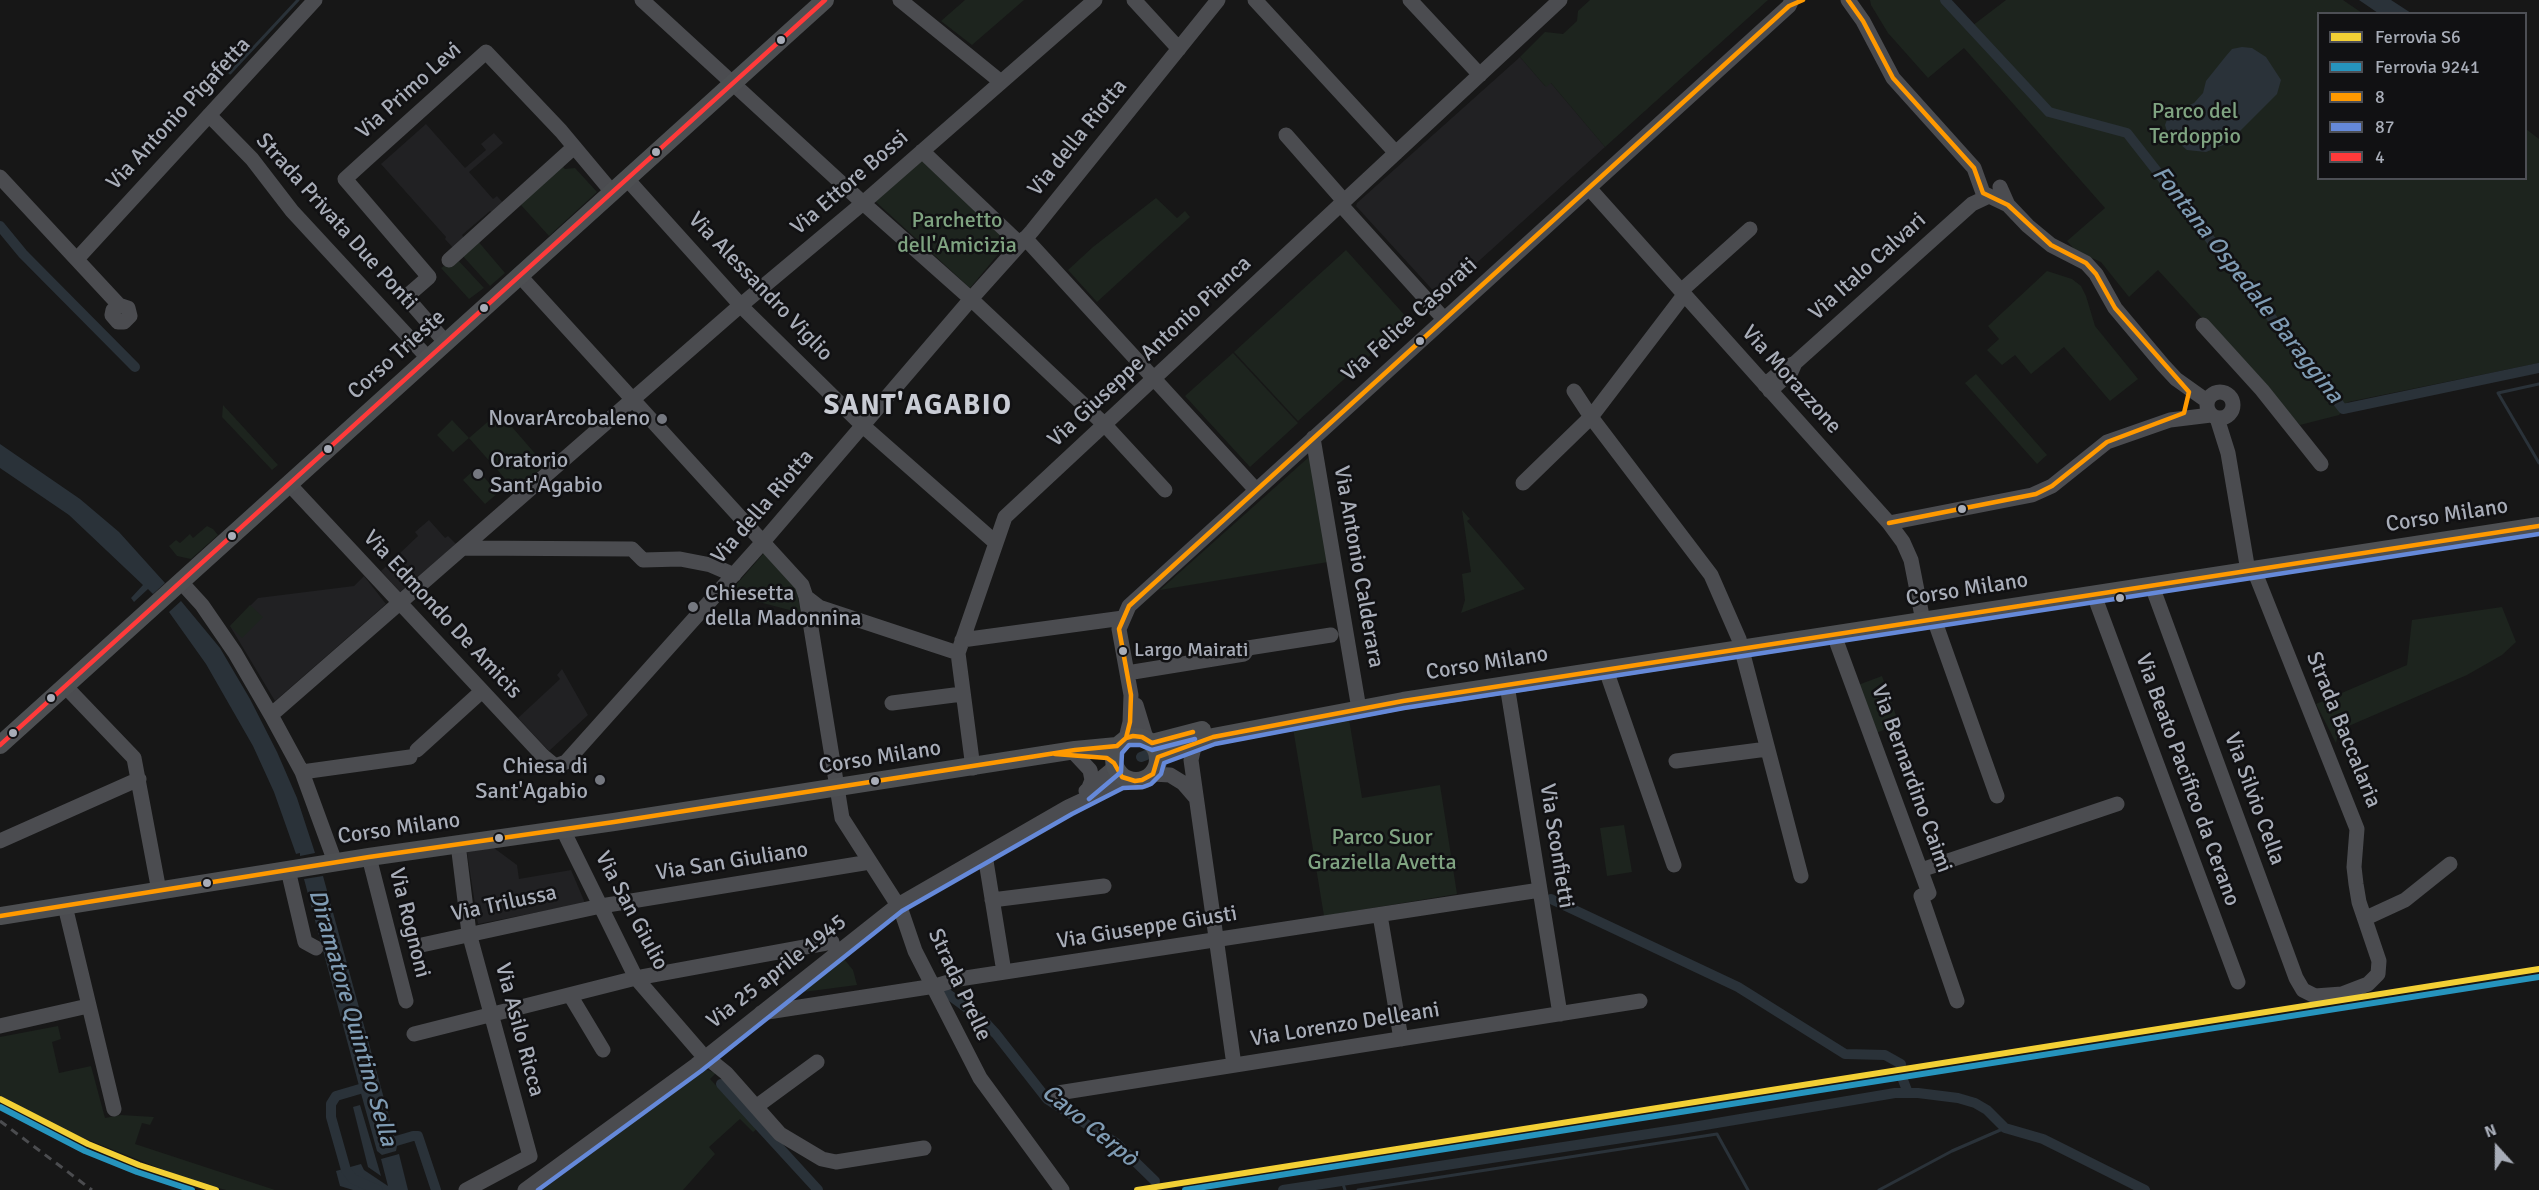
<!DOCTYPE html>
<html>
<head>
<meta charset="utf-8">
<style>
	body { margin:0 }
	#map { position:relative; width:2539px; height:1190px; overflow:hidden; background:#171717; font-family:Signika,sans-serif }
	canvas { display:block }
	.legend { position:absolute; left:2317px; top:12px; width:210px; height:168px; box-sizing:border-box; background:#111113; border:2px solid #4d4f55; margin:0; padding:8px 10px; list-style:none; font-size:18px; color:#a8adb8 }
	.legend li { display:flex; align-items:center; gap:12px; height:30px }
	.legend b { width:30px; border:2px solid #4d4f55 }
	.north { position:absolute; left:2467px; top:1118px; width:60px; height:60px; -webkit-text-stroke:4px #111113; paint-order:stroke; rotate:339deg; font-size:16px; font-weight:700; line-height:24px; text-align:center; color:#a8adb8 }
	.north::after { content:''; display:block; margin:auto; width:21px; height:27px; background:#a8adb8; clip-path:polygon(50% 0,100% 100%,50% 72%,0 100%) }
</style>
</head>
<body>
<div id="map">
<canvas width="2539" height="1190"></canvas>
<ul class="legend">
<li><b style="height:8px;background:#f3d035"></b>Ferrovia S6</li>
<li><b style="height:8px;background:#2694bd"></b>Ferrovia 9241</li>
<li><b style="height:8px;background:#f90"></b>8</li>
<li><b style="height:8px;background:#6589d9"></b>87</li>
<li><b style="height:8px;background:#ff3a3a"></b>4</li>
</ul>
<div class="north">N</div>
</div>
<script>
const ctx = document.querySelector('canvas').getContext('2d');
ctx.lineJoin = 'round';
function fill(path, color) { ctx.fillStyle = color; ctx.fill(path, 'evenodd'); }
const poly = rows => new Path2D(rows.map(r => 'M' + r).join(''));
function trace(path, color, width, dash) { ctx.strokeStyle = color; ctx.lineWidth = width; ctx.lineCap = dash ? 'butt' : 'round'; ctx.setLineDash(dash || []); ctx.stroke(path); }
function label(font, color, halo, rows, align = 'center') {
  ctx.font = font + ' Signika,sans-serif'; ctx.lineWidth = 5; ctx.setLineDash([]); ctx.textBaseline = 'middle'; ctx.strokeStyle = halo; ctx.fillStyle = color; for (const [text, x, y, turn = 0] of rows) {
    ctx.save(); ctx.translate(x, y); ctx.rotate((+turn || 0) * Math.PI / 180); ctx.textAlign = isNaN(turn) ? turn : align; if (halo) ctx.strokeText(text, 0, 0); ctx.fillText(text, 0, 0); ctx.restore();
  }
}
const built = poly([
	[1520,57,1545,86,1550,82,1605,147,1439,297,1356,206,1357,203],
	[426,124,465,168,486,150,481,144,494,133,503,143,469,172,493,199,497,196,504,204,493,214,490,211,462,235,465,239,454,249,445,239,446,237,381,164],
	[429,520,445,538,448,536,456,544,400,592,381,571,418,536,415,532],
	[364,576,386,604,275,701,230,626,258,598,354,586],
	[562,669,588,715,549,751,518,718,560,679,557,675],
	[494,848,517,865,519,879,571,870,585,903,478,924,467,852]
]);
const green = poly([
	[965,0,1024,0,972,45,941,21],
	[1590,0,1768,0,1605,147,1551,83,1546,87,1520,57,1545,32,1563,34,1577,21,1578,11],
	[1870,0,1942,0,1968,29,2006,0,2343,0,2362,13,2318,14,2318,178,2526,178,2526,129,2539,139,2539,363,2348,402,2339,415,2300,425,2158,270,2129,297,2101,262,2076,251,2067,241,2105,208,1964,48,1928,78,1888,33,1871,5],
	[921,160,1010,240,970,288,875,201],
	[560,164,565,169,575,168,597,192,549,236,521,205],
	[1156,198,1177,218,1185,211,1190,217,1097,302,1068,270,1093,247],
	[477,240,505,273,490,286,461,254],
	[1346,250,1409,320,1298,421,1234,352],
	[456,258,484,288,469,299,441,268],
	[2047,271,2072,279,2081,286,2086,296,2095,326,2138,379,2110,401,2064,347,2031,374,2015,355,2002,365,1987,350,1999,339,1988,326],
	[1233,353,1298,423,1250,467,1185,396],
	[1976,374,2047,455,2037,464,1965,383],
	[223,405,278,465,272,470,222,417],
	[499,412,545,465,516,491,469,438,453,452,437,435,452,420,469,438],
	[1310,456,1328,562,1160,590],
	[476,468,498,493,485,504,463,480],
	[1462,510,1470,519,1467,521,1525,589,1461,613,1465,600,1462,574,1471,572],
	[207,526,213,529,218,535,191,559,177,556,169,546,176,540,180,543,190,534,193,538],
	[764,553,796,587,801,613,728,594],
	[250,605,263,617,242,638,230,626],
	[2502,607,2516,642,2502,655,2467,675,2344,728,2338,734,2336,743,2316,704,2407,665,2412,620],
	[1882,676,1899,724,1876,733,1858,685],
	[1349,719,1362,798,1440,785,1457,894,1324,916,1293,728],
	[1624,825,1632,872,1607,876,1600,828],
	[844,959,853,970,857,985,803,992],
	[58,1026,61,1039,52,1042,59,1073,91,1066,105,1118,121,1115,154,1117,150,1125,142,1123,135,1144,275,1190,226,1190,194,1182,71,1133,0,1096,0,1037],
	[705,1069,716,1073,710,1079,757,1129,753,1132,740,1119,709,1147,715,1154,683,1190,542,1190]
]);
const water = poly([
	[2359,0,2391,0,2411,13,2378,13],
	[2242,47,2252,48,2266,57,2281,80,2277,94,2228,143,2206,152,2187,150,2168,134,2165,125,2169,114,2194,103,2203,93,2206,81,2226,56,2232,49],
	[0,444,80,499,119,532,165,583,153,594,148,589,134,602,131,598,143,585,69,515,0,468],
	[181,601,220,648,250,699,277,752,297,798,315,853,300,856,300,853,296,854,274,792,253,746,206,664,169,612],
	[323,876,397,1146,396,1151,382,1155,377,1151,362,1097,304,879],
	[360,1105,381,1176,368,1167,353,1107],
	[399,1154,408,1190,353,1190,340,1186,336,1171,361,1164,364,1170,388,1186,381,1159]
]);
const stream = poly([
	[230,73,298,0],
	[2539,384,2498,393,2539,463],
	[1342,1181,1345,1190],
	[1358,1190,1717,1134,1748,1190],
	[1879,1190,1952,1151,2005,1128]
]);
const canal = poly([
	[1945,0,2049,112,2127,133,2343,409,2539,368],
	[0,226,23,254,135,367],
	[1141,757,1162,749],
	[1551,899,1738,987,1845,1054,1885,1055,1901,1064],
	[948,994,983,1020,996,1034,1047,1099,1116,1143,1155,1181],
	[1903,1080,1908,1093],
	[721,1084,818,1190],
	[370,1086,336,1096,331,1104,331,1117,346,1170,353,1179,378,1190],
	[386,1144,413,1136,418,1136,436,1190],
	[1283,1190,1681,1129,1895,1093,1918,1093,1958,1098,1975,1103,1987,1110,2005,1128,2043,1139,2145,1190]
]);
const minor = poly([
	[642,0,863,203,971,299,1105,425,1165,490],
	[900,0,1001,82],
	[1134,0,1179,49],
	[1255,0,1396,153],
	[1410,0,1480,75],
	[1848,0,1863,21,1893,78,1974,168,1983,193,2008,205],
	[209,115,252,159,292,211,428,358],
	[1286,135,1344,201],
	[922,151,1020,244],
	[0,177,119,305,128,308,130,316,124,322,118,322,112,315,113,310,119,305],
	[627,179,745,310,862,425,996,543],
	[2000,187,2008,205,2028,226,2051,245,2086,263,2096,274,2115,308,2163,365,2176,379,2207,401],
	[1589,188,1889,523,1903,542,1911,560,1923,621],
	[1341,205,1444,319],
	[1025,238,1256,490],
	[77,259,315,0],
	[449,260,573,148],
	[520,276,802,585,806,597,819,607,958,653],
	[1681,291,1750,229],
	[2203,325,2262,390,2321,464],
	[446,343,406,297,429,277,345,179,367,159,486,52,561,131,612,192],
	[1795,363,1972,204,1989,196],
	[1765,385,1786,367,1795,363,1791,372,1770,391],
	[1574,391,1591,417,1711,575,1739,639,1801,876],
	'2207 405a13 13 0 1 1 26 0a13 13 0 1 1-26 0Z',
	[2217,418,2228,453,2248,571],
	[1313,438,1358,703],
	[1523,483,1591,417,1684,295],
	[289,484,543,756,555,766,566,762,762,543,971,299,1032,231,1218,0],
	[1889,523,2032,495,2052,486,2107,442,2170,420,2211,415],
	[465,548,632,549,643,560,680,559,711,565,734,575],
	[181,582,202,605,235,653,271,715,302,772,335,862],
	[2152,586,2296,978,2303,990,2315,996,2342,994,2368,984,2378,974,2379,961,2359,902,2356,884,2354,867,2357,829,2254,570],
	[2094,595,2238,982],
	[806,597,842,818,901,910,915,951,980,1078,1062,1190],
	[1934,619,1997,796],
	[1834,635,1929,893,1921,896,1957,1001],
	[962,640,1123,618],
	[1606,670,1674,865],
	[1127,673,1244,654,1248,648,1331,635],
	[1507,685,1560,1014],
	[65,686,134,758,159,891],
	[892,703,962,694],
	[1136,705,1146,738],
	[271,715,734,311,863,203,1095,0],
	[1126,738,1130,722,1131,695,1119,629,1129,606,1789,6,1792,0],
	[1195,743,1191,760,1234,1065],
	[417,750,482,691],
	[1076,755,1090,770,1092,780,1088,790],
	[1676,761,1767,749],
	[973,768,958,653,1005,517,1560,0],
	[302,772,410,757],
	[1153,774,1170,775,1183,783,1196,798],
	[1086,791,1115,767],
	[563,830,636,978,700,1052,726,1073,780,1134,822,1159,836,1162,924,1148],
	[0,841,139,779],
	[458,844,469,933,530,1156,466,1190],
	[985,855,1004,972],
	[369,857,406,1001],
	[288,870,305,942,316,948],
	[1921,870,2117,804],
	[992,900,1104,886],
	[65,906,114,1109],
	[1380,915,1401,1039],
	[2366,918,2405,900,2450,864],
	[417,946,601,906,870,862],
	[570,995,603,1050],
	[761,1013,935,986,959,979,1540,890],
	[0,1026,88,1006],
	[414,1034,636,978,832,942],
	[1058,1093,1640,1001],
	[757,1106,817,1062],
	[525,1190,696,1065,898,905,1068,807,1128,779]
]);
const major = poly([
	'1114 759a22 22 0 1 1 44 0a22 22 0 1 1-44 0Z',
	[1152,743,1202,730],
	[0,745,825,0],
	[1158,757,1213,737,1403,701,2539,526],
	[0,916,369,857,614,822,1075,750,1117,746]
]);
const rail = poly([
	[0,1121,92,1190]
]);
const bus1 = poly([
	[1848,0,1863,21,1893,78,1974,168,1983,193,2008,205,2051,245,2086,263,2096,274,2115,308,2189,392,2184,413,2107,442,2052,486,2036,494,1889,523],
	[1126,738,1130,722,1131,695,1119,629,1129,606,1789,6,1803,0],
	[1055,754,1107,758,1114,763,1122,777,1135,781,1142,780,1153,774,1158,757,1213,737,1403,701,2539,526],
	[0,916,369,857,614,822,1075,750,1117,746,1126,738,1133,736,1142,737,1152,743,1193,732]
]);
const bus2 = poly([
	[1089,799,1121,772,1122,753,1129,745,1140,745,1152,750,1195,739],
	[538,1190,701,1071,902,911,1072,814,1123,788,1143,787,1151,784,1161,774,1164,763,1215,744,1404,708,2539,534]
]);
const bus3 = poly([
	[0,745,825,0]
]);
const rail1 = poly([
	[0,1099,88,1144,139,1165,216,1190],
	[1137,1190,2539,969]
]);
const rail2 = poly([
	[0,1107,85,1151,137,1172,192,1190],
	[1185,1190,2539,977]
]);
const markers = [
	[781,40,5,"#a8adb8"],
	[656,152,5,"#a8adb8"],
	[484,308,5,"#a8adb8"],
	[1420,341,5,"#a8adb8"],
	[662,419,6,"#757880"],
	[328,449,5,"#a8adb8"],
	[478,474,6,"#757880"],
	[1962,509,5,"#a8adb8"],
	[232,536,5,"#a8adb8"],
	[2120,598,5,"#a8adb8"],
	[693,607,6,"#757880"],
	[1123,651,5,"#a8adb8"],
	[51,698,5,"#a8adb8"],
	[13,733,5,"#a8adb8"],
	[600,780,6,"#757880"],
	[875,781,5,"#a8adb8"],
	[499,838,5,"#a8adb8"],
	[207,883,5,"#a8adb8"]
];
const busNames = [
	["Largo Mairati",1134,651]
];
const streetNames = [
	["Via Primo Levi",409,91,-42],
	["Via Antonio Pigafetta",179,114,-47],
	["Via della Riotta",1078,138,-51],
	["Via Ettore Bossi",850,183,-41],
	["Strada Privata Due Ponti",336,222,48],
	["Via Italo Calvari",1868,267,-42],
	["Via Alessandro Viglio",760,287,46],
	["Via Felice Casorati",1410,320,-42],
	["Via Giuseppe Antonio Pianca",1150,352,-43],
	["Corso Trieste",397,355,-42],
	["Via Morazzone",1791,380,48],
	["Via della Riotta",763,507,-49],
	["Corso Milano",2447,516,-9],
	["Via Antonio Calderara",1358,567,80],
	["Corso Milano",1967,590,-9],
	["Via Edmondo De Amicis",442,615,47],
	["Corso Milano",1487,664,-9],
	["Strada Baccalaria",2343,730,68],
	["Corso Milano",880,758,-9],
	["Via Bernardino Caimi",1911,779,70],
	["Via Beato Pacifico da Cerano",2187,780,70],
	["Via Silvio Cella",2254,799,70],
	["Corso Milano",399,829,-8],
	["Via Sconfietti",1556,846,81],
	["Via San Giuliano",732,862,-9],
	["Via Trilussa",504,904,-12],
	["Via San Giulio",631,911,62],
	["Via Rognoni",409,923,76],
	["Via Giuseppe Giusti",1147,928,-9],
	["Via 25 aprile 1945",777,972,-38],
	["Strada Prelle",959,985,65],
	["Via Lorenzo Delleani",1345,1025,-9],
	["Via Asilo Ricca",519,1030,75]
];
const parkNames = [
	["Parco del",2195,112],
	["Terdoppio",2195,137],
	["Parchetto",957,221],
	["dell'Amicizia",957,246],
	["Parco Suor",1382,838],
	["Graziella Avetta",1382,863]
];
const poiNames = [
	["NovarArcobaleno",650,419],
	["Oratorio",490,461,"left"],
	["Sant'Agabio",490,486,"left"],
	["Chiesetta",705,594,"left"],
	["della Madonnina",705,619,"left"],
	["Chiesa di",588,767],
	["Sant'Agabio",588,792]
];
const waterNames = [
	["Fontana Ospedale Baraggina",2247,285,52],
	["Diramatore Quintino Sella",352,1018,74],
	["Cavo Cerpò",1089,1126,39]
];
const districtNames = [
	["SANT'AGABIO",918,407]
];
fill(built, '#212123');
fill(green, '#1d241e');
fill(water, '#2a3239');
trace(stream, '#2a3239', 3);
trace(canal, '#2a3239', 10);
trace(minor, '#4b4c50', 15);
trace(major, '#4d4f52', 18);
trace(rail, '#4b4c4f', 3, [8, 6]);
trace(bus1, '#f90', 4.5);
trace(bus2, '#6589d9', 4.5);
trace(bus3, '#ff3a3a', 4.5);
trace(rail1, '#f3d035', 6);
trace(rail2, '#2694bd', 6);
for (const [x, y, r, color] of markers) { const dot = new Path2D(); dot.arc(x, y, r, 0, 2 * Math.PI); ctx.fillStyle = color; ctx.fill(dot); trace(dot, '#111113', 2); }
label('20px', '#a8adb8', '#111113', busNames, 'left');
label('22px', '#a8adb8', '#111113', streetNames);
label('22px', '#7fa381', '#111113', parkNames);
label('22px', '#a8adb8', '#111113', poiNames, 'right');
label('italic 24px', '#7f9bb3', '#111113', waterNames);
ctx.letterSpacing = '1.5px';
label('bold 28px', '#c9ccd4', '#111113', districtNames);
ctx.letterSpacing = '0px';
</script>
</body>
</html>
